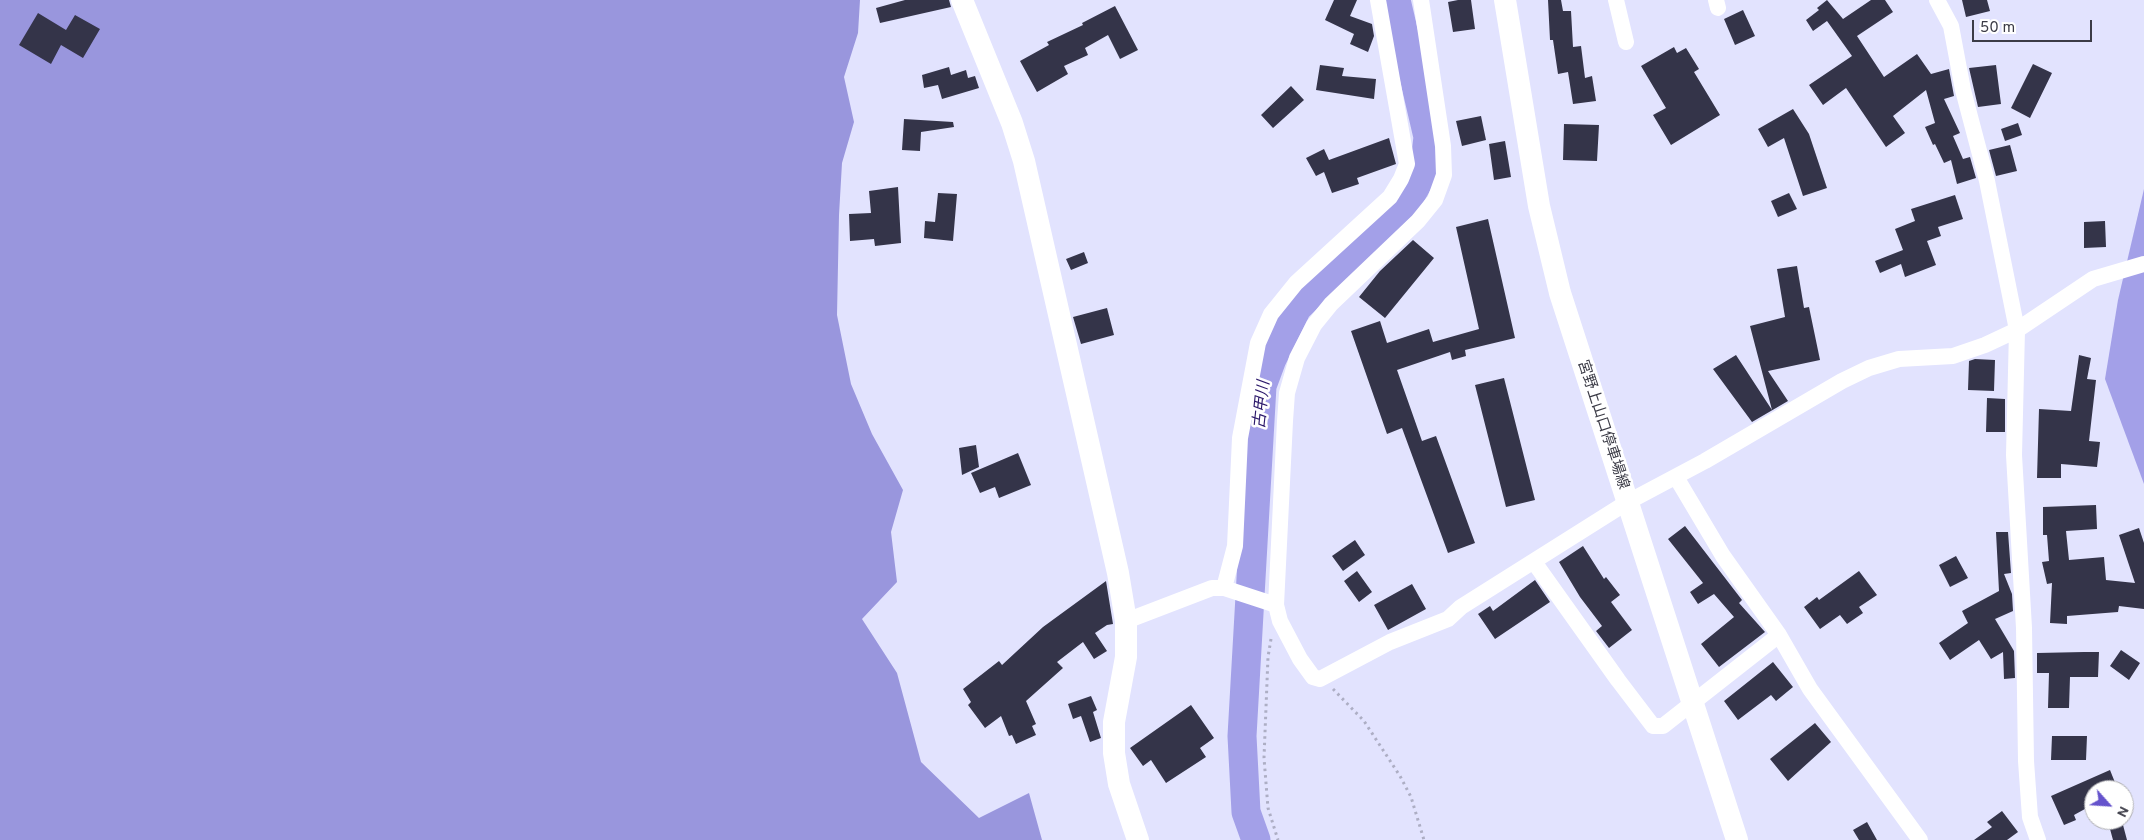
<!DOCTYPE html>
<html>
<head>
<meta charset="utf-8">
<style>
	body { margin:0 }
	#map { position:relative; width:2144px; height:840px; overflow:hidden; background:#e2e3fe; font-family:Overpass,sans-serif }
	canvas { display:block }
	.north { position:absolute; left:2084px; top:780px; width:50px; height:50px; box-sizing:border-box; background:#fff; border:1px solid #b1b1b5; border-radius:50%; rotate:116deg; font-size:14px; font-weight:700; line-height:20px; text-align:center; color:#3b3b46 }
	.north::after { content:''; display:block; margin:auto; width:18px; height:22px; background:#6553cc; clip-path:polygon(50% 0,100% 100%,50% 72%,0 100%) }
	.scale { position:absolute; left:1972px; top:20px; width:120px; height:22px; box-sizing:border-box; border:2px solid #3b3b46; border-top:0; padding-left:6px; font-size:15px; line-height:18px; white-space:nowrap; color:#3b3b46; -webkit-text-stroke:4px #fff; paint-order:stroke }
</style>
</head>
<body>
<div id="map">
<canvas width="2144" height="840"></canvas>
<div class="north">N</div>
<div class="scale">50 m</div>
</div>
<script>
const ctx = document.querySelector('canvas').getContext('2d');
ctx.lineJoin = 'round';
function fill(path, color) { ctx.fillStyle = color; ctx.fill(path, 'evenodd'); }
const poly = rows => new Path2D(rows.map(r => 'M' + r).join(''));
function trace(path, color, width, dash) { ctx.strokeStyle = color; ctx.lineWidth = width; ctx.lineCap = dash ? 'butt' : 'round'; ctx.setLineDash(dash || []); ctx.stroke(path); }
function label(font, color, halo, rows, align = 'center') {
  ctx.font = font + ' Overpass,"Noto Sans JP",sans-serif'; ctx.lineWidth = 5; ctx.setLineDash([]); ctx.textBaseline = 'middle'; ctx.strokeStyle = halo; ctx.fillStyle = color; for (const [text, x, y, turn = 0] of rows) {
    ctx.save(); ctx.translate(x, y); ctx.rotate((+turn || 0) * Math.PI / 180); ctx.textAlign = isNaN(turn) ? turn : align; if (halo) ctx.strokeText(text, 0, 0); ctx.fillText(text, 0, 0); ctx.restore();
  }
}
const forest = poly([
	[0,0,860,0,858,33,844,77,854,122,842,163,839,215,837,315,851,384,872,434,903,490,891,532,897,582,862,619,897,673,921,762,979,818,1029,793,1042,840,0,840]
]);
const water = poly([
	[2144,189,2144,484,2105,379,2118,300]
]);
const river = poly([
	[1256,840,1246,812,1242,736,1262,386,1272,359,1297,308,1408,200,1424,172,1428,137,1396,0]
]);
const building = poly([
	[905,0,949,0,951,7,880,23,876,8],
	[1334,0,1357,0,1350,16,1372,24,1374,36,1368,52,1350,44,1354,34,1325,20],
	[1458,0,1471,0,1475,29,1453,32,1448,2],
	[1548,0,1561,0,1563,11,1571,11,1573,47,1581,46,1585,78,1592,76,1596,101,1573,104,1568,72,1558,74,1553,40,1550,40],
	[1827,0,1843,19,1871,0,1885,0,1893,12,1857,36,1884,77,1917,54,1931,74,1949,69,1954,96,1944,99,1960,133,1953,136,1963,159,1970,157,1976,178,1957,184,1951,160,1944,163,1935,144,1933,145,1925,127,1935,123,1926,90,1893,116,1905,133,1886,147,1846,88,1823,105,1809,85,1852,56,1827,21,1813,31,1806,20,1819,10,1817,8],
	[1962,0,1987,0,1990,11,1966,17],
	[1115,6,1138,50,1120,59,1108,35,1085,48,1088,55,1064,66,1068,74,1037,92,1020,61,1049,45,1047,42,1083,25,1082,23],
	[1743,10,1755,36,1735,45,1724,19],
	[38,13,66,30,75,15,100,29,83,58,61,45,51,64,19,45],
	[1674,47,1677,53,1686,48,1699,69,1694,72,1720,115,1671,145,1653,115,1666,108,1641,66],
	[2033,64,2052,73,2030,118,2011,108],
	[1320,65,1344,68,1342,76,1376,79,1374,99,1316,90],
	[1996,65,2001,104,1978,107,1969,68],
	[949,67,951,75,966,70,968,78,975,76,979,88,942,99,938,85,924,88,922,75],
	[1291,86,1304,100,1273,128,1261,115],
	[1793,109,1809,134,1827,188,1803,196,1784,138,1768,147,1758,129],
	[1481,116,1486,140,1462,146,1456,121],
	[904,119,953,122,954,127,921,132,920,151,902,150],
	[2018,123,2022,135,2005,141,2001,129],
	[1564,124,1599,125,1597,161,1563,160],
	[1389,138,1396,164,1357,178,1359,184,1332,193,1324,172,1316,176,1306,158,1324,149,1329,160],
	[1505,141,1511,177,1494,180,1489,144],
	[2010,145,2017,171,1996,176,1989,150],
	[898,187,901,243,875,246,874,239,850,241,849,214,871,213,869,191],
	[938,193,957,194,953,241,924,238,925,221,935,222],
	[1789,193,1797,209,1778,217,1771,201],
	[1955,195,1963,219,1938,227,1941,236,1927,241,1936,265,1905,277,1901,264,1880,273,1875,261,1903,250,1895,229,1915,221,1911,209],
	[1488,219,1515,338,1465,350,1466,356,1452,360,1450,352,1397,370,1422,441,1436,436,1475,543,1448,553,1402,428,1387,434,1351,331,1380,321,1387,343,1429,329,1433,342,1479,329,1456,227],
	[2105,221,2106,247,2084,248,2084,222],
	[1413,240,1434,258,1385,318,1359,297,1380,271],
	[1084,252,1088,263,1071,270,1066,259],
	[1797,266,1804,308,1809,307,1820,360,1768,371,1788,401,1752,422,1713,369,1736,355,1772,410,1750,326,1785,317,1777,269],
	[1107,308,1114,335,1081,344,1073,317],
	[2079,355,2091,358,2087,379,2096,380,2089,441,2100,442,2097,467,2061,464,2061,478,2037,478,2039,409,2071,411],
	[1975,359,1995,360,1994,391,1968,390,1969,361],
	[1504,378,1535,500,1506,507,1475,385],
	[1987,398,2005,399,2005,432,1986,432],
	[976,445,979,467,962,475,959,448],
	[1018,453,1031,485,999,498,995,487,980,493,971,473],
	[2096,505,2097,529,2066,531,2069,560,2104,557,2106,580,2135,583,2119,535,2139,528,2144,543,2144,609,2119,606,2118,612,2067,616,2067,624,2050,623,2052,583,2047,584,2042,562,2049,561,2047,535,2043,535,2043,507],
	[1685,526,1742,600,1739,603,1765,632,1719,667,1701,644,1734,617,1714,594,1698,604,1690,592,1703,583,1668,539],
	[1996,532,2008,532,2011,573,2004,574,2012,594,2013,611,1995,619,2014,651,2015,678,2004,679,2003,652,1991,659,1979,640,1950,660,1939,643,1968,623,1962,611,1999,591],
	[1355,540,1365,555,1343,571,1332,556],
	[1583,546,1604,579,1606,577,1620,595,1611,602,1632,630,1609,648,1596,631,1602,626,1580,597,1559,562],
	[1956,556,1968,578,1950,587,1939,565],
	[1357,571,1372,592,1359,602,1344,581],
	[1859,571,1877,595,1859,607,1863,613,1847,624,1840,615,1820,629,1804,607,1817,597,1819,600],
	[1535,580,1550,602,1495,639,1478,614,1490,606,1493,611],
	[1106,581,1113,624,1107,625,1095,633,1107,651,1094,659,1083,642,1057,662,1063,668,1026,701,1036,724,1032,726,1036,735,1016,744,1012,735,1009,736,1001,716,985,728,968,705,971,702,963,689,999,661,1002,665,1043,627],
	[1412,584,1426,609,1388,630,1374,605],
	[2121,650,2140,663,2129,680,2110,666],
	[2084,652,2099,652,2098,677,2070,677,2069,708,2048,708,2049,673,2037,673,2037,653],
	[1773,662,1793,687,1776,701,1771,695,1738,720,1724,701],
	[1091,696,1097,710,1093,712,1101,738,1090,742,1081,716,1073,719,1068,704],
	[1191,705,1214,738,1200,748,1206,757,1166,783,1151,760,1143,766,1130,748],
	[1815,723,1831,742,1788,781,1770,759],
	[2052,736,2087,736,2086,760,2051,760],
	[2110,770,2118,790,2094,790,2094,804,2074,815,2076,820,2064,825,2051,796],
	[2002,811,2018,832,2007,840,1974,840,1992,827,1987,822],
	[1867,822,1877,840,1859,840,1853,830],
	[2123,825,2127,840,2113,840,2110,829]
]);
const path = poly([
	[1271,639,1268,657,1264,758,1268,808,1278,840],
	[1333,689,1364,721,1400,776,1411,797,1424,840]
]);
const street = poly([
	[1616,0,1626,42],
	[1716,0,1718,8],
	[1937,0,1951,26,1963,90,1987,181,2017,330,2014,455,2024,628,2026,761,2030,817,2038,840],
	[1676,477,1723,556,1779,635,1810,689,1920,840],
	[1534,562,1618,680,1653,726,1663,726,1779,635],
	[1224,588,1235,546,1240,438,1258,343,1271,314,1296,283,1390,197,1401,179,1407,164,1378,0],
	[1276,605,1285,421,1287,393,1297,358,1314,325,1331,304,1418,221,1435,200,1444,175,1443,146,1421,0],
	[1126,621,1212,588,1224,588,1276,605,1280,621,1300,659,1313,677,1320,679,1390,642,1448,619,1461,607,1626,503,1705,461,1842,381,1869,368,1899,359,1953,356,1985,345,2017,330,2093,279,2144,264]
]);
const secondary = poly([
	[962,0,1012,123,1024,161,1118,573,1126,621,1126,657,1114,722,1114,753,1119,784,1138,840],
	[1505,0,1539,206,1560,293,1737,840]
]);
const streetNames = [
	["宮野上山口停車場線",1602,425,72]
];
const waterNames = [
	["古甲川",1263,405,-84]
];
fill(forest, '#9996dd');
fill(water, '#a3a0e8');
trace(river, '#a3a0e8', 29);
fill(building, '#343449');
trace(path, '#adaec4', 3, [2.5, 4]);
trace(street, '#fff', 16);
trace(secondary, '#fff', 22);
label('15px', '#3b3b46', '#fff', streetNames);
label('italic 16px', '#2b186a', '#fff', waterNames);
</script>
</body>
</html>
